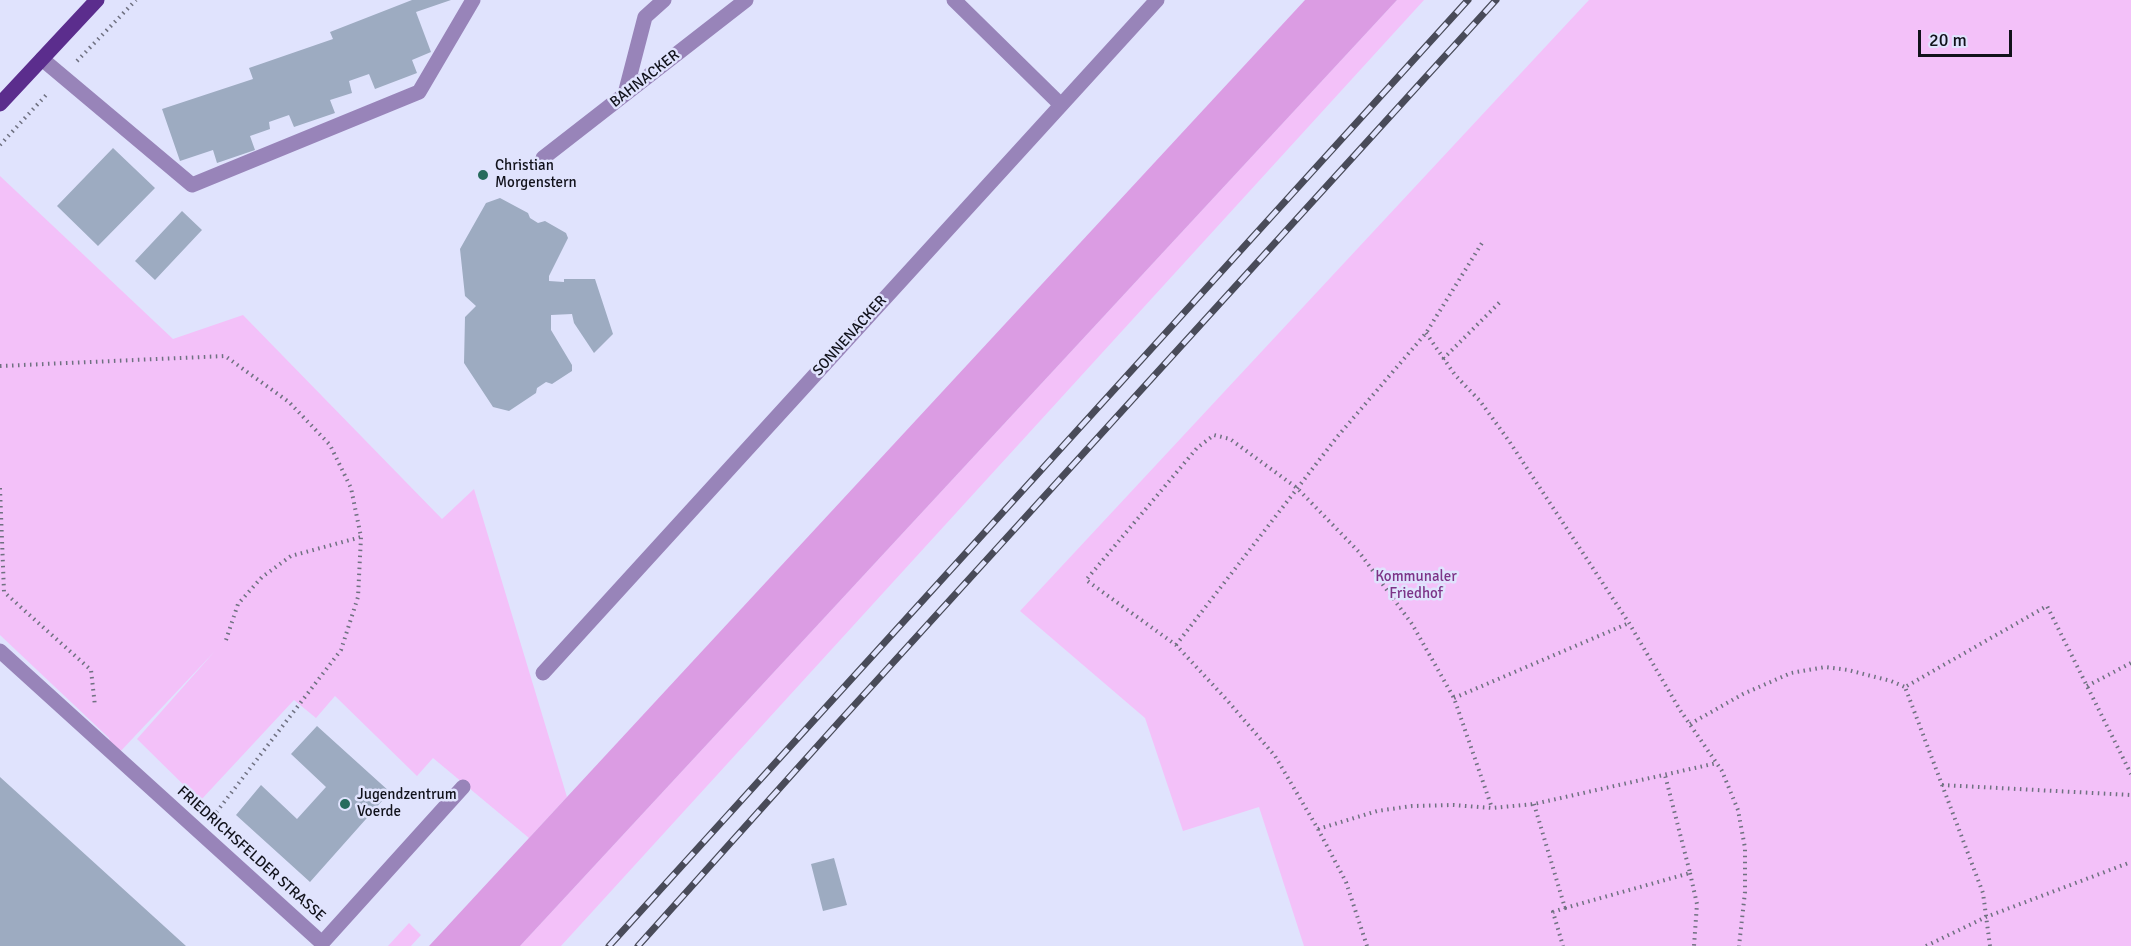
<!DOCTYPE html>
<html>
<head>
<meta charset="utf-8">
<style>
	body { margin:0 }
	#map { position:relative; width:2131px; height:946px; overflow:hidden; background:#e0e3fd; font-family:Signika,sans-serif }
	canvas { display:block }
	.scale { position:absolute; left:1918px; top:30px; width:94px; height:27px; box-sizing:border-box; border:3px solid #11121b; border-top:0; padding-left:8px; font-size:18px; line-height:21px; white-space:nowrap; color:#11121b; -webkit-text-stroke:4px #e0e3fd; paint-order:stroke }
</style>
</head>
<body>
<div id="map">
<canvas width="2131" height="946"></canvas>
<div class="scale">20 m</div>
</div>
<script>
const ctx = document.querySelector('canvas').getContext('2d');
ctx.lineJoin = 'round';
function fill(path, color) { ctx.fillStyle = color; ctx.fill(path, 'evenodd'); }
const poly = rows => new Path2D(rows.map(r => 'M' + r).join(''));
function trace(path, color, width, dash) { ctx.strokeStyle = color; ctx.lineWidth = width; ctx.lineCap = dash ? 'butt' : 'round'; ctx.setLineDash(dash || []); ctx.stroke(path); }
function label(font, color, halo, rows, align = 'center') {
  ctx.font = font + ' Signika,sans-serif'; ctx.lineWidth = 5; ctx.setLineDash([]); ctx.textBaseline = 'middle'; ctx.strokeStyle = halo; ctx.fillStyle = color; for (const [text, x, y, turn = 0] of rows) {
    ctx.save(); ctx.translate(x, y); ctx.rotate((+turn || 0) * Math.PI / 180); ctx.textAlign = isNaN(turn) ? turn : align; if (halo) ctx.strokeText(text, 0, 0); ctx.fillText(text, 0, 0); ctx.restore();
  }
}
const green = poly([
	[1397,0,1424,0,561,946,520,946],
	[1589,0,2131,0,2131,946,1304,946,1259,807,1183,831,1145,718,1020,611],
	[0,176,173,339,243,315,442,519,474,489,567,797,529,838,433,758,417,776,335,696,316,718,294,700,200,801,137,739,215,651,118,754,110,747,109,738,0,635],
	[409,923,421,935,411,946,388,946]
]);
const forest = poly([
	[1305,0,1397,0,520,946,429,946]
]);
const building = poly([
	[412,0,451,0,416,12,431,52,412,60,417,73,375,89,369,74,349,81,352,93,330,100,335,113,294,127,289,115,269,122,270,129,250,136,255,150,217,163,213,150,180,161,162,109,253,79,249,68,333,39,330,32],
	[113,148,155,188,98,246,57,206],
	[500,198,528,213,530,218,538,223,545,221,566,233,568,238,549,276,549,281,564,282,564,279,595,279,613,334,594,353,574,323,572,314,551,315,551,330,572,365,572,371,552,384,546,382,537,388,536,393,509,411,493,407,464,363,465,317,476,306,465,296,460,249,486,203],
	[182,211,202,230,155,280,135,261],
	[317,726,390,792,310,882,236,815,261,785,297,819,326,787,291,754],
	[0,777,186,946,0,946],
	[834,858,847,905,823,911,811,864]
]);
const path = poly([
	[77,61,136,0],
	[0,145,48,93],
	[1426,333,1455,375,1480,401,1509,441,1629,623,1680,710,1722,771,1738,810,1745,848,1745,892,1739,946],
	[1443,359,1502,300],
	[0,366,225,356,289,402,330,445,351,488,361,537,358,597,341,650,215,814],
	[0,488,4,592,91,670,95,706],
	[226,640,238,604,262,577,291,556,361,537],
	[1176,645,1337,437,1426,333,1482,243],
	[2087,686,2131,663],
	[1454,698,1629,623],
	[1690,724,1743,694,1791,673,1825,667,1848,670,1891,681,1905,687],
	[1942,785,2131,795],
	[1534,804,1565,908,1553,912,1563,946],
	[1318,829,1377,811,1412,806,1453,805,1492,808,1534,804,1717,763],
	[1690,873,1697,904,1694,946],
	[1565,908,1690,873,1665,775],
	[1367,946,1346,882,1318,829,1275,756,1226,699,1176,645,1086,580,1197,448,1214,435,1230,439,1297,488,1359,552,1412,624,1454,698,1492,808],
	[1926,946,1986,917,2131,862],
	[1990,946,1983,893,1905,687,2047,606,2131,774]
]);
const minor = poly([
	[954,0,1061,105],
	[42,59,192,185,419,92,473,0],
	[625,94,645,17,664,0],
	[543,158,746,0],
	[0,651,322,943,463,787],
	[543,673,1157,0]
]);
const major = poly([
	[0,104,97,0]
]);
const rail = poly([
	[609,946,1468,0],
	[638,946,839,722,1496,0]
]);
const markers = [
	[483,175,6,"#276b5d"],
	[345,804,6,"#276b5d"]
];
const streetNames = [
	["BAHNACKER",645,79,-38],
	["SONNENACKER",850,336,-48],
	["FRIEDRICHSFELDER STRASSE",251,854,42]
];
const poiNames = [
	["Christian",495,166],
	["Morgenstern",495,183],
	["Jugendzentrum",357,795],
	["Voerde",357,812]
];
const parkNames = [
	["Kommunaler",1416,577],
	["Friedhof",1416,594]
];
fill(green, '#f3c1f9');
fill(forest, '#db9ce3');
fill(building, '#9dabc1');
trace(path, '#6f7181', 4, [1.5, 4.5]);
trace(minor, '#9884b9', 15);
trace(major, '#5b2d8d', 15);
trace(rail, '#494b59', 7);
trace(rail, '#e0e3fd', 4.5, [14]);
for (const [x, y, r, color] of markers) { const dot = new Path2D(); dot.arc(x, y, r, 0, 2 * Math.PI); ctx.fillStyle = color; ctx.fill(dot); trace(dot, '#e0e3fd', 2); }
label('15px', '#11121b', '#e0e3fd', streetNames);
label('15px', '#11121b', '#e0e3fd', poiNames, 'left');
label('15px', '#7c3387', '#e0e3fd', parkNames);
</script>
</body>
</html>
